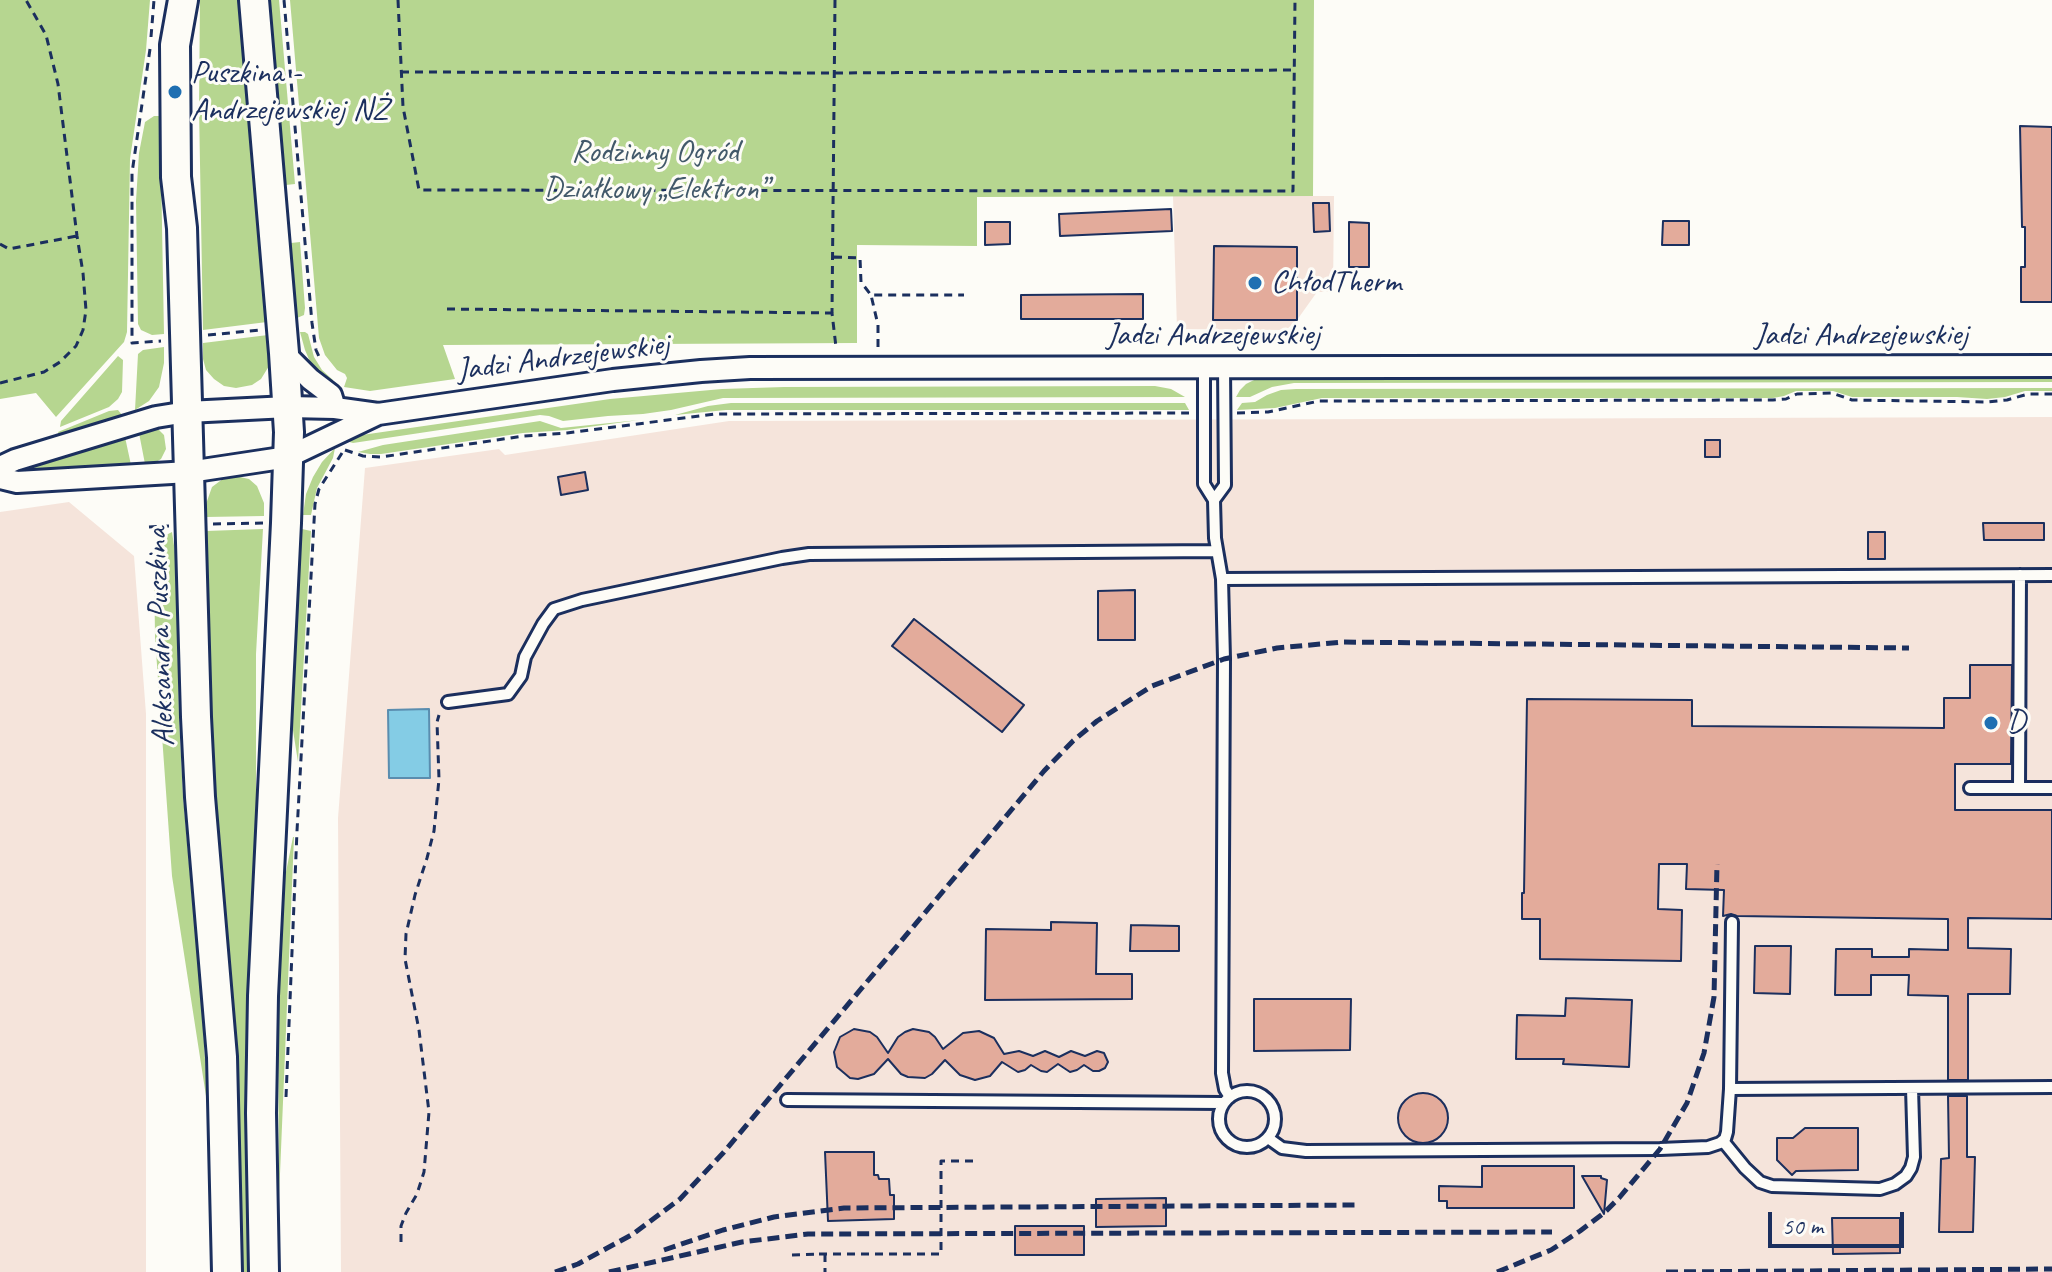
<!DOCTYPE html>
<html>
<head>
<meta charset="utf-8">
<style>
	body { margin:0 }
	#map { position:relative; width:2052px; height:1272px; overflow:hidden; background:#fdfcf7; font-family:Caveat,sans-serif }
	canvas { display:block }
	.scale { position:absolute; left:1768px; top:1212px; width:136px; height:36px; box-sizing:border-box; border:4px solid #1b2f5e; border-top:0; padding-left:10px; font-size:24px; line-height:28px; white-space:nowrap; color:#1b2f5e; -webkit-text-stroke:6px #fdfcf7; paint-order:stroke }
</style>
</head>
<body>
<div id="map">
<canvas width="2052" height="1272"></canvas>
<div class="scale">50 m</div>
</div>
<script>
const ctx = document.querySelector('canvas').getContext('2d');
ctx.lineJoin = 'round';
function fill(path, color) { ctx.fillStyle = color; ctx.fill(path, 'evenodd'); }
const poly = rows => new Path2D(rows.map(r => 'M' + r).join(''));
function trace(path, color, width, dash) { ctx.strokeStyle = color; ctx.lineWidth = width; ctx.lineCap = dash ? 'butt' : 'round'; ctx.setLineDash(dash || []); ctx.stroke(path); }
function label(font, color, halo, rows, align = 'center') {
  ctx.font = font + ' Caveat,sans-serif'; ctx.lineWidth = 6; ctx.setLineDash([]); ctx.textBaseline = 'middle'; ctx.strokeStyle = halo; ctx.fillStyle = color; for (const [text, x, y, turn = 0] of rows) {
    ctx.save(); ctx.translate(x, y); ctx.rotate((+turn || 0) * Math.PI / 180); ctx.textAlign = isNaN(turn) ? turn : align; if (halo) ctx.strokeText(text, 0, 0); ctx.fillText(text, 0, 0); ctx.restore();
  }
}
const built = poly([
	[1173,196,1334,196,1333,292,1317,292,1297,320,1286,330,1177,329],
	[2052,417,2052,1272,341,1272,338,818,365,468,499,449,505,455,729,421],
	[69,502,134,556,146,714,146,1272,0,1272,0,512]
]);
const green = poly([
	[0,0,150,0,146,50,130,159,127,332,124,342,56,417,36,393,0,399],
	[200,0,238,0,267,322,203,330,199,108],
	[270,0,279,0,295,184,286,185],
	[290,0,1314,0,1313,196,977,197,977,246,857,245,857,343,443,345,455,379,370,391,344,387,347,378,345,374,337,370,325,355,319,338],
	[154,116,160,116,164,334,152,335,141,330,138,324,136,201,139,153,145,122],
	[300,242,305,308,304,315,297,318,291,243],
	[300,332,305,332,308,334,314,357,322,370,333,380,333,384,323,378,311,364,305,350],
	[268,335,269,366,261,379,252,385,236,388,224,386,214,379,206,370,203,359,203,343],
	[164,347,164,363,159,387,149,401,135,410,138,354,143,350],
	[118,356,123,360,122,392,118,399,109,407,60,427,61,421],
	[2052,377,2052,382,1294,383,1272,387,1250,397,1236,397,1240,390,1246,384,1254,380,1266,378],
	[1155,386,1171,389,1185,397,723,398,671,410,643,414,608,416,563,421,549,416,540,415,353,443,346,441,355,436,610,399,722,389,784,387],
	[2052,388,2052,391,2025,391,2005,397,1987,399,1957,397,1852,397,1833,391,1796,391,1784,396,1773,398,1322,398,1275,408,1237,410,1242,403,1255,402,1267,395,1281,390,1296,389],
	[731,403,1185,403,1189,410,726,410,675,415,708,406],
	[118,410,122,415,59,435,58,432,109,411],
	[639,420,567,430,523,433,381,454,370,454,358,452,383,445,540,421,561,428],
	[153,429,159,430,164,435,166,449,161,459,156,462,145,464,139,433],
	[125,437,131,465,18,472,16,470],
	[335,448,333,458,317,488,311,515,303,515,306,494,313,477,322,462],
	[235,476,249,479,257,486,264,503,264,516,206,517,206,504,212,487,224,478],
	[263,529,256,654,256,803,247,993,246,1112,250,1272,242,1272,239,1111,214,795,208,650,206,531],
	[302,529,311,531,298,762,292,724],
	[172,532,176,559,179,717,183,796,202,1009,208,1109,172,876,155,637,154,553,162,537],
	[293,837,294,837,279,1198,278,996,283,887]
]);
const water = poly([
	[429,709,430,778,389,778,388,710,429,709]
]);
const building = poly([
	[2020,126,2052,127,2052,302,2021,302,2021,267,2025,267,2025,227,2022,227,2020,126],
	[1313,203,1329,203,1330,231,1314,232,1313,203],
	[1171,209,1172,231,1060,236,1059,214,1171,209],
	[1663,221,1689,221,1689,245,1662,245,1663,221],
	[985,222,1010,222,1010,244,985,245,985,222],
	[1349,222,1369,223,1369,267,1349,267,1349,222],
	[1214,246,1297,247,1297,320,1213,320,1214,246],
	[1143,294,1143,319,1021,319,1021,295,1143,294],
	[1705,440,1720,440,1720,457,1705,457,1705,440],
	[585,472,588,490,561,495,558,477,585,472],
	[1983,523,2044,523,2044,540,1984,540,1983,523],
	[1868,532,1885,532,1885,559,1868,559,1868,532],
	[1135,590,1135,640,1098,640,1098,591,1135,590],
	[914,619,1024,705,1002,732,892,646,914,619],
	[1970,665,2012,665,2011,764,1955,764,1955,810,2052,810,2052,919,1968,918,1968,948,2011,949,2010,994,1968,994,1968,1080,1948,1080,1948,996,1908,995,1909,975,1871,975,1871,995,1835,995,1836,949,1872,949,1872,957,1909,957,1909,949,1948,950,1948,919,1737,916,1731,914,1723,916,1724,890,1686,889,1687,864,1659,864,1658,909,1682,910,1681,961,1540,959,1540,919,1522,919,1522,893,1524,893,1527,699,1692,700,1692,726,1944,728,1944,698,1970,698,1970,665],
	[1051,922,1097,923,1096,974,1132,974,1132,999,985,1000,986,929,1051,930,1051,922],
	[1131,925,1179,926,1179,951,1130,951,1131,925],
	[1755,946,1791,946,1790,994,1754,993,1755,946],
	[1566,998,1632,1000,1629,1067,1563,1064,1564,1059,1516,1059,1517,1015,1565,1016,1566,998],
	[1254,999,1351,999,1350,1050,1254,1051,1254,999],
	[854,1029,870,1032,877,1037,888,1053,898,1037,905,1032,913,1029,929,1032,935,1037,943,1049,963,1033,979,1031,994,1038,1004,1054,1019,1051,1033,1056,1045,1051,1059,1057,1071,1051,1085,1056,1097,1051,1104,1053,1108,1062,1105,1068,1099,1071,1093,1071,1084,1065,1077,1070,1070,1072,1058,1064,1047,1072,1041,1071,1031,1065,1025,1070,1018,1072,1002,1062,990,1076,975,1080,960,1075,945,1060,932,1074,925,1078,908,1077,901,1074,888,1059,874,1074,858,1079,850,1078,837,1067,834,1052,840,1037,854,1029],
	'1398 1118a25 25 0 1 1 50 0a25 25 0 1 1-50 0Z',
	[1948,1096,1967,1096,1967,1157,1975,1157,1973,1232,1939,1232,1941,1159,1949,1158,1948,1096],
	[1805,1128,1858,1128,1858,1170,1796,1171,1792,1175,1777,1160,1777,1138,1793,1138,1805,1128],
	[825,1152,874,1152,874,1175,878,1175,879,1179,889,1179,890,1195,894,1195,894,1219,828,1221,825,1152],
	[1482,1166,1574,1166,1574,1208,1447,1208,1447,1201,1439,1201,1439,1186,1482,1187,1482,1166],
	[1582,1176,1601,1176,1601,1178,1607,1180,1604,1214,1582,1176],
	[1166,1198,1166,1226,1096,1227,1096,1199,1166,1198],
	[1832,1218,1900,1218,1900,1253,1833,1254,1832,1218],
	[1015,1226,1084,1226,1084,1255,1015,1255,1015,1226]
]);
const path = poly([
	[284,0,312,323,316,350,321,361],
	[398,0,403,107,419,190,1293,191,1295,0],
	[835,0,832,313,836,347],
	[151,37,154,0],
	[150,49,132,173,132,343,161,341],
	[401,72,835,73,1293,70],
	[0,244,9,249,77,236],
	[834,257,860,258,861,282,871,295],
	[447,309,832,313],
	[208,335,260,330],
	[878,347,878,325,871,295,964,295],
	[0,383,44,372,60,362,76,346,83,330,86,310,83,273,77,236,58,84,46,35,26,0],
	[1237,413,1268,412,1319,401,1329,401,1773,400,1786,399,1797,394,1832,393,1852,400,1987,402,2007,400,2028,394,2052,394],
	[345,450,363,456,381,457,524,436,567,433,715,414,1189,413],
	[213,524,265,523],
	[149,527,169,526],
	[286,1097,297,831,315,504,319,489,342,453],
	[941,1193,941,1161,979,1161],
	[401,1242,401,1226,406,1213,417,1194,424,1172,429,1112,419,1030,405,959,406,934,415,895,427,858,434,831,439,779,437,722,439,715],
	[825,1254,825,1272],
	[792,1255,819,1254]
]);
const service = poly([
	[1204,366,1204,484,1214,500,1215,538,1222,579],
	[1214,500,1225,485,1224,366],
	[448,702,508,694,521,676,525,657,543,624,554,609,582,600,782,558,809,554,1217,551],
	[1970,788,2052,788],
	[2019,788,2020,575],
	[1730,1089,2052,1087],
	'1219 1119a28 28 0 1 1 56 0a28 28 0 1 1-56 0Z',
	[1230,1097,1225,1089,1222,1073,1224,659,1222,579,2052,575],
	[787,1100,1223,1103],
	[1268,1138,1282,1148,1306,1151,1660,1149,1708,1147,1720,1143,1725,1139,1727,1132,1730,1089,1732,922],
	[1723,1141,1745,1168,1760,1182,1772,1186,1880,1189,1895,1184,1906,1176,1911,1168,1914,1157,1912,1088]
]);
const minor = poly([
	[284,353,310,379,331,395,335,408],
	[0,467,15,460,156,417,187,412,288,407,335,408,378,414,613,380,701,371,750,368,2052,366],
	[0,478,17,482,189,472,288,457,378,414]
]);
const secondary = poly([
	[183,0,175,45,176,177,182,228,196,717,200,797,222,1057,227,1272],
	[254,0,284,353,289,432,286,523,263,996,261,1113,264,1272]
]);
const rail = poly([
	[664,1250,723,1230,774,1217,844,1208,1358,1205],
	[555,1272,578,1264,633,1234,680,1199,724,1152,1044,771,1073,741,1097,721,1152,686,1224,659,1277,648,1343,642,1909,648],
	[609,1272,742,1242,808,1234,1552,1232],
	[1497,1272,1551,1250,1580,1231,1604,1213,1619,1198,1660,1149,1687,1103,1704,1053,1714,997,1717,864],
	[1666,1272,2052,1269]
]);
const pathBridge = poly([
	[819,1254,941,1254,941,1193]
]);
const markers = [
	[175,92,8,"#1f6fb2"],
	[1255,283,8,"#1f6fb2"],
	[1991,723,8,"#1f6fb2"]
];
const poiNames = [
	["Puszkina -",191,74],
	["Andrzejewskiej NŻ",191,111],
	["ChłodTherm",1271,283],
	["D",2007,723]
];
const parkNames = [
	["Rodzinny Ogród",655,153],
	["Działkowy „Elektron”",655,190]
];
const streetNames = [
	["Jadzi Andrzejewskiej",1213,336],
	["Jadzi Andrzejewskiej",1861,336],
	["Jadzi Andrzejewskiej",563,358,-7],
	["Aleksandra Puszkina",161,637,-92]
];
fill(built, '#f5e4db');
fill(green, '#b6d690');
fill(water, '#84cce5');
trace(water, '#5a8daf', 2);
fill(building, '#e3ab9b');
trace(building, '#1b2f5e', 2);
trace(service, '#1b2f5e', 16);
trace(minor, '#1b2f5e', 26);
trace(secondary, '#1b2f5e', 34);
trace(path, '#1b2f5e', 3, [8, 6]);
trace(service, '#fdfcf7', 10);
trace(minor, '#fdfcf7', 20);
trace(secondary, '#fdfcf7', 28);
trace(rail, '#1b2f5e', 5, [12, 6]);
trace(pathBridge, '#1b2f5e', 3, [8, 6]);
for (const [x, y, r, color] of markers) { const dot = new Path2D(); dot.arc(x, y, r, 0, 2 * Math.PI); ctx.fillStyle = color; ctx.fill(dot); trace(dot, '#fdfcf7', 3); }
label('32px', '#1b2f5e', '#fdfcf7', poiNames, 'left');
label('32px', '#42596a', '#fdfcf7', parkNames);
label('32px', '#1b2f5e', '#fdfcf7', streetNames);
</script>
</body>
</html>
